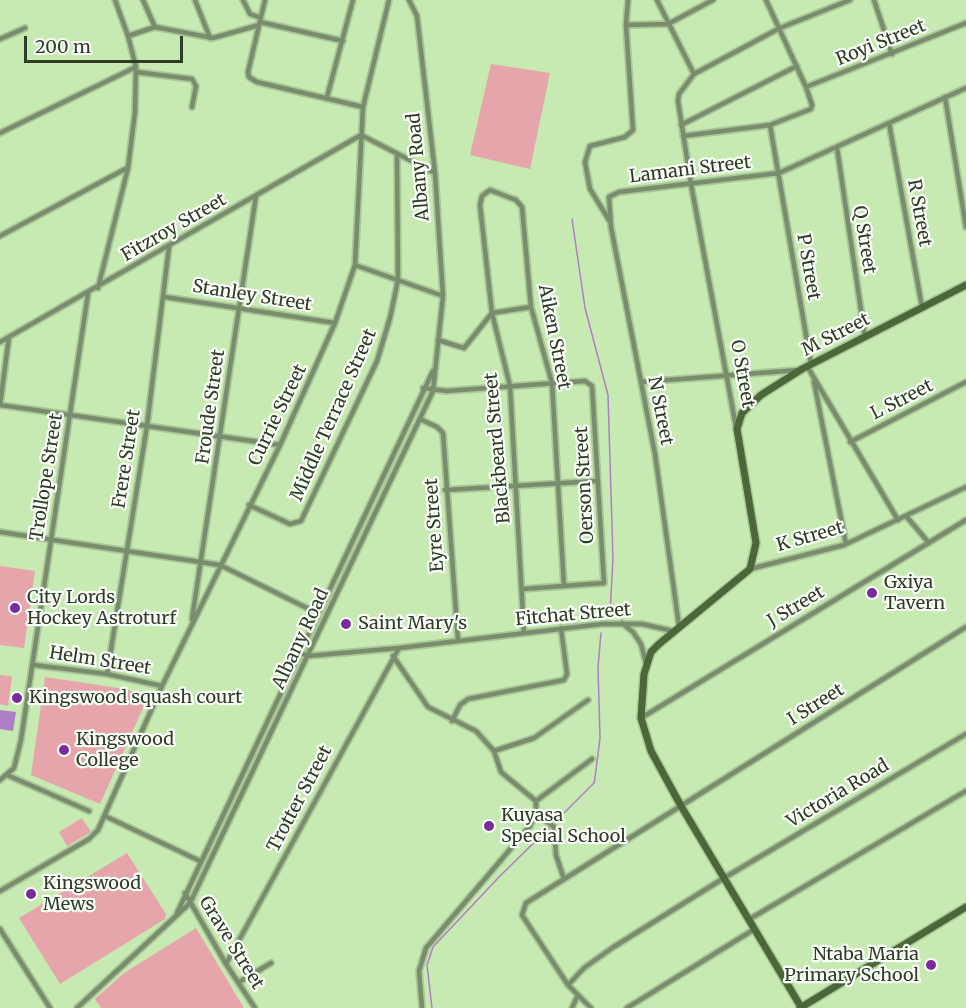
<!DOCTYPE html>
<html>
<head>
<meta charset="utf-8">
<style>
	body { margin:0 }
	#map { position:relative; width:966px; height:1008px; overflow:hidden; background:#c7e9b2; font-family:Merriweather,serif }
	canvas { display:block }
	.scale { position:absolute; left:24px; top:36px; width:159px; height:27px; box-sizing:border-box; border:3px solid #2f3c26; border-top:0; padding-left:8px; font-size:18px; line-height:21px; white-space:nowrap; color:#2f3c26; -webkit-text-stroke:4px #fbfff9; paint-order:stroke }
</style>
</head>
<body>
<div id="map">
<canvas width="966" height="1008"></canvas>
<div class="scale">200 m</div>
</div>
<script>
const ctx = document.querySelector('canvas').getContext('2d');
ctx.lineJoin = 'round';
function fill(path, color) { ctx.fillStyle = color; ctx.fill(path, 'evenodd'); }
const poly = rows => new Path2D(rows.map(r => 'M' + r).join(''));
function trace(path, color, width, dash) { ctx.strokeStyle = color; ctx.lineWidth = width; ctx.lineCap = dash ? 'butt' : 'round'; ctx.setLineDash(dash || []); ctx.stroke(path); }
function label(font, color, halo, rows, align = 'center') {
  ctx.font = font + ' Merriweather,serif'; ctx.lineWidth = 4.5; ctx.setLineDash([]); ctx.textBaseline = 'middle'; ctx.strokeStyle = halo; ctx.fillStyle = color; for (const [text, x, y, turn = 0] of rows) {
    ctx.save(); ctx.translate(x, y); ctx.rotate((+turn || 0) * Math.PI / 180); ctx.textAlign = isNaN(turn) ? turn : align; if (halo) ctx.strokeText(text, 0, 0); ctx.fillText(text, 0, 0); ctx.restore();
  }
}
const green = poly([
	[491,64,550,73,530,169,470,155],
	[0,566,35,571,24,648,0,645],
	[0,675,12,676,8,706,0,704],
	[45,677,125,689,148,697,100,804,31,775],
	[82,818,91,832,67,846,59,832],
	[127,853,166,914,165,919,60,984,19,918],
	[196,928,244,1008,101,1008,95,999,124,973]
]);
const water = poly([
	[0,710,16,712,13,731,0,729]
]);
const stream = poly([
	[572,219,585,308,608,395,613,559,610,613],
	[555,822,594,783,595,778,600,738,598,667,601,633],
	[432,1008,427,965,433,947,500,876,549,828]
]);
const street = poly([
	[143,0,155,27],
	[195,0,210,38],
	[243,0,250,14,261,18],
	[265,0,248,72,249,77,257,82,363,107],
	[657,0,694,74],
	[874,0,892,54],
	[260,22,343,41],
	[626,25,628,0],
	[128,36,155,27,213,38,259,25],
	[0,39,25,28],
	[136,72,192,79,196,86,192,107],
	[806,87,966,23],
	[327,97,353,0],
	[945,97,966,227],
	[889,123,922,307],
	[681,125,797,66],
	[770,125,811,364],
	[0,133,136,67],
	[683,136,770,125,811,109,812,105,806,87,766,0],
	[837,148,865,337],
	[609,220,590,189,585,162,590,146,625,137,633,130,626,25,668,24,713,0],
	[0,236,127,168],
	[355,265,443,296],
	[98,288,128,168,135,112,136,67,128,36,115,0],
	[165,297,335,323],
	[438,340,464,348,492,313,531,307],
	[0,342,361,135,435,173],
	[807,366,898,520],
	[641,382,799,370],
	[814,382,846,544],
	[423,388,446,391,585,381,592,386,604,583,523,589],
	[0,405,280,445],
	[0,405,9,337],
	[420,419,437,427,443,433,458,640],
	[736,427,691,184,678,101,679,94,694,74,780,28,850,0],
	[850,442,966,382],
	[445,490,598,481],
	[249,505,290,524,301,521,377,361,390,318,398,280,397,154],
	[906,516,929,543],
	[0,532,220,565,317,613],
	[750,569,844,545,966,487],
	[192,619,256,196],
	[622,623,633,632,641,644,646,663],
	[679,626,655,454,611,227,609,197,619,192,779,173,966,88],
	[524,633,510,386,492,313,480,205,482,196,490,190,516,200,522,207,531,307,552,383,564,586],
	[298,652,308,656,399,648,602,624,642,624,673,631],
	[393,656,428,707,476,731,494,751,501,772,536,801,536,813,530,826,426,948,419,971,422,1008],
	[34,665,107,674,162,686],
	[107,674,147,426,169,247],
	[641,718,966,520],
	[452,721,460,705,468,699,564,680,567,674,561,628],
	[494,751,534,738,588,700],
	[7,775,89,811],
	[0,780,14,768,21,740,88,294],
	[536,801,592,759],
	[536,813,554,827,556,855,564,879],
	[105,816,200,861],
	[0,891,89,839,98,830,162,686,280,445,335,323,355,265,363,107,389,0],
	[185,893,226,964,255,1008],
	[177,913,433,371],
	[748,920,966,791],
	[0,929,50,1008],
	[226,964,399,648],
	[239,982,271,963],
	[568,985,584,968,612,948,724,878,966,734],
	[77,1008,190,903,433,391,443,296,435,173,417,16,409,0],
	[572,1008,578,995],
	[591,1008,568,985,522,915,526,903,966,627],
	[627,1008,753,930]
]);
const secondary = poly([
	[801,1007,681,806,651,751,641,718,644,674,651,652,659,644,750,569,756,543,737,429,742,413,761,395,802,369,966,285],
	[800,1008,966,907]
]);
const markers = [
	[872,593,6,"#792a9b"],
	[15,608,6,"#792a9b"],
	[346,624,6,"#792a9b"],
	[17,698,6,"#792a9b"],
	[64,750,6,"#792a9b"],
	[489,826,6,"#792a9b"],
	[31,894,6,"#792a9b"],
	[931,965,6,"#792a9b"]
];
const streetNames = [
	["Royi Street",881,43,-22],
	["Albany Road",419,167,-95],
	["Lamani Street",690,170,-7],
	["R Street",919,213,80],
	["Fitzroy Street",174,228,-30],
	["Q Street",864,240,81],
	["P Street",808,267,80],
	["Stanley Street",252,296,9],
	["M Street",836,335,-27],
	["Aiken Street",554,337,79],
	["O Street",742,374,80],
	["L Street",902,400,-27],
	["Froude Street",211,407,-82],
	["N Street",660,411,79],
	["Currie Street",278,415,-64],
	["Middle Terrace Street",334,415,-66],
	["Blackbeard Street",498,448,-95],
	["Frere Street",127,459,-81],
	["Trollope Street",47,477,-81],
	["Oerson Street",585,485,-93],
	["Eyre Street",435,525,-94],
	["K Street",810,537,-16],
	["J Street",796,607,-31],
	["Fitchat Street",573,615,-5],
	["Albany Road",301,639,-65],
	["Helm Street",100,661,9],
	["I Street",816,705,-32],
	["Victoria Road",838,794,-31],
	["Trotter Street",300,799,-62],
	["Grave Street",231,943,58]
];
const poiNames = [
	["Gxiya",884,583],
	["Tavern",884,604],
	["City Lords",27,598],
	["Hockey Astroturf",27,619],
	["Saint Mary's",358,624],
	["Kingswood squash court",29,698],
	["Kingswood",76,740],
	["College",76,761],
	["Kuyasa",501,816],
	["Special School",501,837],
	["Kingswood",43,884],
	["Mews",43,905],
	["Ntaba Maria",919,955,"right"],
	["Primary School",919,976,"right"]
];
fill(green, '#e6a5aa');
fill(water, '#ae7fc5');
trace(stream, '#ae7fc5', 1.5);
trace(street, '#a9c696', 8);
trace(secondary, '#a9c696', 10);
trace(street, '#798d6e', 4.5);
trace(secondary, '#4b6638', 7);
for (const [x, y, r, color] of markers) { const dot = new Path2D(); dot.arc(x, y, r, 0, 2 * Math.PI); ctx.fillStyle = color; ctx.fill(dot); trace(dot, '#fbfff9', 2); }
label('18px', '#2f3c26', '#fbfff9', streetNames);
label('18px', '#2f3c26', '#fbfff9', poiNames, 'left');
</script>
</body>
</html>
